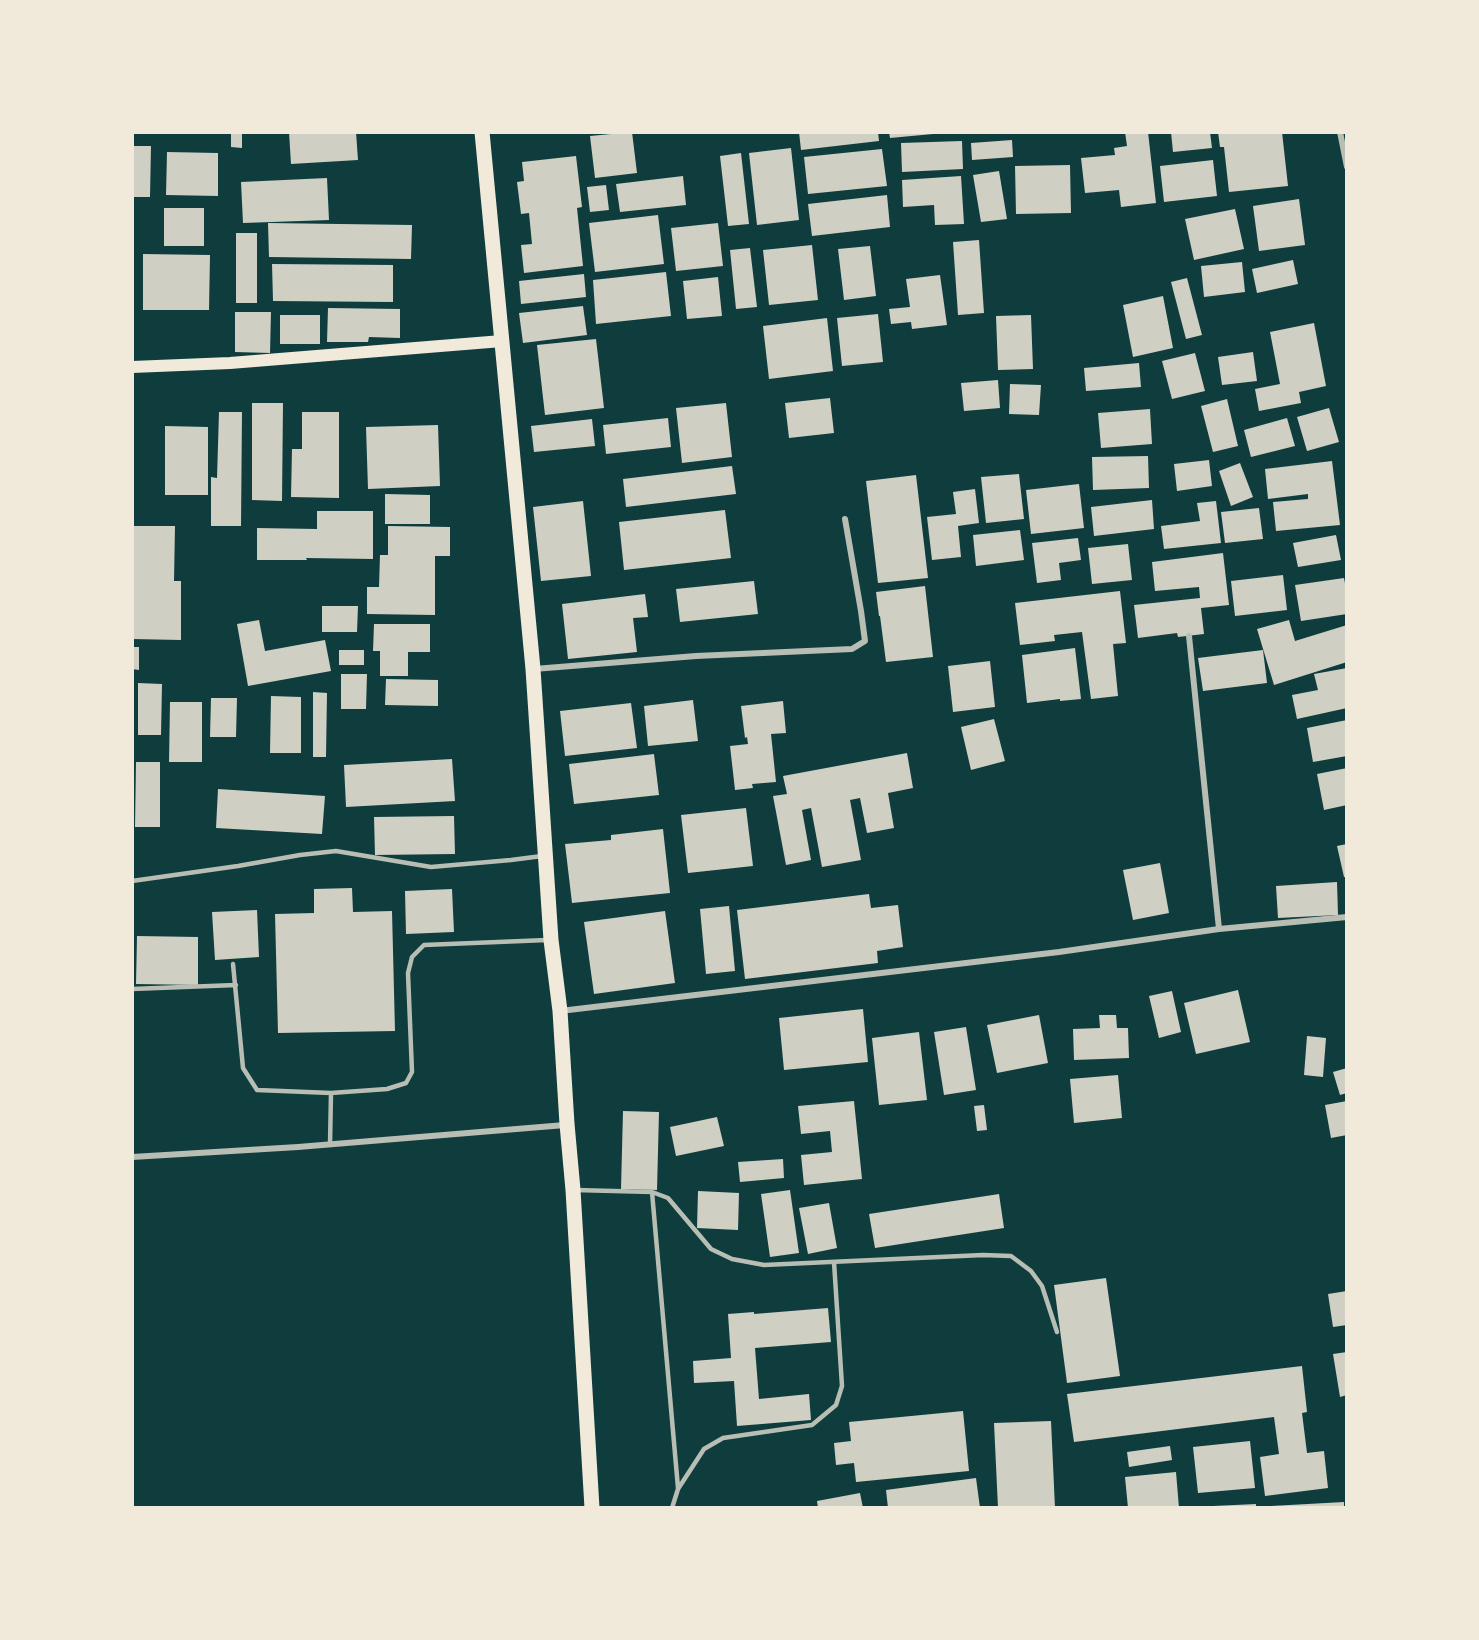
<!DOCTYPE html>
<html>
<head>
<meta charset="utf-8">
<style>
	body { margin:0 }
	#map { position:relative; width:1479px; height:1640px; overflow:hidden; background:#0f3d3e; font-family:"IBM Plex Sans",sans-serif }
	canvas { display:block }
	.frame { position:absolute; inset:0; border:134px solid #f1e9da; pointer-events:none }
</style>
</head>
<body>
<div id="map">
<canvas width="1479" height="1640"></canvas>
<div class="frame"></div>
</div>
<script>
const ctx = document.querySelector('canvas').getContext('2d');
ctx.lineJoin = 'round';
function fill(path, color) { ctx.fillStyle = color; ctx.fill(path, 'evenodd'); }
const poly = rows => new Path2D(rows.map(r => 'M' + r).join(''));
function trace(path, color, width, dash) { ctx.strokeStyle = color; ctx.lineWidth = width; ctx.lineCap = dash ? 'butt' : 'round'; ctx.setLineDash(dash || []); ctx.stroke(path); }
const building = poly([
	[231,132,242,132,242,148,231,147],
	[289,132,356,132,358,160,291,164],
	[632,132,637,173,595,178,590,136],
	[799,132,878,132,879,141,801,150],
	[889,132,933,132,933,134,890,138],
	[1125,132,1148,132,1156,203,1121,207,1119,190,1085,193,1081,158,1115,155,1114,148,1127,146],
	[1171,132,1210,132,1212,148,1173,152],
	[1218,132,1282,132,1288,186,1229,192,1224,147,1220,147],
	[1012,140,1013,157,972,160,971,143],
	[962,141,963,169,902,172,901,143],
	[132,146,151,146,150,197,132,197],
	[791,148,799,220,757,225,749,153],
	[882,149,887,186,808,194,804,157],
	[167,152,218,153,218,196,166,195],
	[741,153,749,224,728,226,720,156],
	[576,156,582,207,577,208,583,266,524,273,521,245,532,244,529,213,521,214,517,182,524,181,522,162],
	[1213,160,1217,196,1164,202,1160,166],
	[1070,165,1071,213,1016,214,1015,166],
	[999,171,1007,219,981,222,973,175],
	[683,176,686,205,620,212,616,184],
	[961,176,964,224,935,225,934,205,903,207,902,180],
	[327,178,329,220,243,223,241,182],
	[606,185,609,210,590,212,587,187],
	[887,195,890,227,812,236,808,204],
	[1299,199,1305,245,1259,251,1253,206],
	[164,208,204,208,204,246,164,246],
	[1235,209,1244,249,1194,260,1185,219],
	[658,215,664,264,595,272,589,223],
	[268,223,412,225,411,259,269,257],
	[718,223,723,266,676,271,671,228],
	[236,233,257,233,257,303,236,303],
	[979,240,984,313,958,315,953,242],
	[812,245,818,300,769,305,763,250],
	[870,246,876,296,844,300,838,249],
	[750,248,757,307,736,309,730,250],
	[143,254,210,255,209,310,143,310],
	[1293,260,1298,284,1257,293,1252,269],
	[1242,262,1245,292,1204,297,1201,266],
	[272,264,393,265,393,302,273,301],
	[666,272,671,316,596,324,593,280],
	[584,274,586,297,521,304,519,281],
	[940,275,947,325,912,329,911,322,891,324,889,309,910,307,906,279],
	[718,277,722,316,687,319,683,281],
	[1187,278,1202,335,1186,339,1171,282],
	[1163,296,1173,348,1133,357,1123,305],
	[583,306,587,335,523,343,519,313],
	[328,308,400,309,400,338,369,337,368,342,327,342],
	[235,312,271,312,270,353,235,352],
	[878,314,883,362,842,366,837,318],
	[280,315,320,315,320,344,280,344],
	[1031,315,1033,369,998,370,996,316],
	[827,318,833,371,769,379,763,326],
	[1314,323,1326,386,1299,392,1301,403,1259,411,1255,389,1280,384,1270,332],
	[596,339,604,408,545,415,537,345],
	[1253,352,1257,381,1222,385,1218,357],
	[1195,353,1205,391,1172,399,1162,361],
	[1139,363,1141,387,1086,391,1084,368],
	[998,380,1000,408,964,411,961,383],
	[1010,384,1041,385,1039,415,1009,414],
	[830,398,834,433,789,438,785,403],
	[1227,399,1238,446,1213,452,1201,406],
	[252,403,283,403,282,501,252,500],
	[726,403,732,457,682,463,676,408],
	[1329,408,1339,442,1307,451,1297,417],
	[1150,409,1152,444,1101,448,1098,413],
	[219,412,242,412,241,526,211,526,211,477,217,478],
	[302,412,339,412,339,498,291,497,292,449,302,449],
	[668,418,671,447,606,454,603,425],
	[1287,418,1295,446,1251,457,1244,430],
	[592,419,595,446,534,452,531,426],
	[438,425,440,486,368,489,366,427],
	[165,426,208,427,208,495,165,495],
	[1148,456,1149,488,1093,490,1092,457],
	[1209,460,1212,486,1177,491,1174,464],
	[1332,461,1340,525,1276,531,1273,502,1308,499,1308,494,1268,499,1265,469],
	[1240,463,1253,497,1231,506,1219,471],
	[732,466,736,494,626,507,623,479],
	[1019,474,1024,519,986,523,981,477],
	[916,475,928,578,878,583,866,481],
	[1079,484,1084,528,1031,534,1026,490],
	[975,489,979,523,958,526,961,557,932,560,927,517,956,514,953,492],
	[385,494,430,495,430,524,385,524],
	[1152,500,1154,529,1094,536,1091,507],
	[583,501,591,576,541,581,533,507],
	[1216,501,1221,543,1164,549,1161,526,1200,521,1197,503],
	[1259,508,1263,539,1225,543,1221,512],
	[725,510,731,558,624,570,619,522],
	[317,511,373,511,373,559,306,558,307,560,257,560,257,528,317,529],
	[132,526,175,526,174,581,181,581,181,640,132,639],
	[388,526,450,527,450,556,435,556,435,615,367,614,367,587,379,587,380,555,388,555],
	[1020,530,1024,560,976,566,973,535],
	[1336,535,1341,560,1298,567,1293,543],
	[1078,538,1081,560,1059,563,1061,580,1037,583,1032,543],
	[1128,544,1132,580,1092,584,1088,548],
	[1223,553,1229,605,1201,608,1204,634,1178,637,1177,633,1138,638,1134,605,1200,598,1199,587,1155,591,1152,562],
	[1283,575,1287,610,1235,616,1231,581],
	[1344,578,1347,594,1347,614,1301,621,1295,585],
	[754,581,758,614,680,622,676,589],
	[925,586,933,657,886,662,880,616,879,616,876,592],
	[1120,591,1126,643,1113,644,1118,696,1091,699,1082,632,1054,635,1055,641,1020,645,1015,603],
	[645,594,648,617,633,618,637,652,568,659,562,604],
	[322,606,358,606,357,632,322,632],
	[259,620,265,651,325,640,331,671,248,686,237,624],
	[1289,620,1295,641,1347,625,1347,662,1274,685,1257,629],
	[374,624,430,624,430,652,408,652,408,676,380,676,380,651,373,651],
	[132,647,139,647,139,670,132,669],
	[1075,648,1081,699,1060,701,1060,699,1027,703,1022,655],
	[339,650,364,650,364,665,339,665],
	[1263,650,1267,683,1203,691,1198,658],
	[990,661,995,707,953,712,948,666],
	[1347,668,1347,708,1297,719,1292,695,1318,690,1314,674],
	[341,674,367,674,366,709,341,709],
	[386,679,438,680,438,706,385,705],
	[138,683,162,684,161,735,138,735],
	[313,692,327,693,326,757,313,757],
	[271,696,301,697,301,753,270,753],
	[211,698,237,698,236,737,210,737],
	[693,700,698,741,648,746,644,706],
	[783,701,786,733,771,734,776,782,752,784,753,788,735,790,730,746,748,744,747,737,745,738,741,706],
	[170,702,202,702,202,762,169,762],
	[631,703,637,748,565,756,560,711],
	[994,719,1005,761,971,770,961,727],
	[1347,720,1347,756,1313,762,1307,728],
	[907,753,913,788,888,793,894,828,867,833,860,798,850,800,861,860,822,867,811,808,802,810,811,860,786,865,773,796,787,794,783,776],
	[654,754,659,795,574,804,569,764],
	[452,759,455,801,346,807,344,765],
	[136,762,160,762,160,827,135,827],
	[1347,768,1347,805,1324,810,1317,774],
	[218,789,325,796,322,834,216,828],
	[746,808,753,866,688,873,681,815],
	[454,816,455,854,375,855,374,817],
	[663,829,670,893,572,903,565,844,611,840,611,835],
	[1347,844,1347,877,1344,877,1337,846],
	[1160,863,1169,913,1133,920,1123,870],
	[1337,882,1338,915,1278,918,1276,886],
	[352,888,353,912,392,911,395,1031,278,1033,275,914,314,913,314,889],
	[452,889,454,932,406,934,405,891],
	[869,894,871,908,898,905,903,947,877,951,878,963,745,979,737,910],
	[729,906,735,971,706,974,700,909],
	[257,910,259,957,215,960,212,912],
	[665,911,675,983,594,994,584,922],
	[137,936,198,937,198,985,136,984],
	[1238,990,1250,1042,1196,1054,1184,1003],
	[1172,991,1181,1032,1159,1038,1149,996],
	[863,1009,868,1062,784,1070,779,1018],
	[1039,1015,1048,1063,997,1073,987,1025],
	[1099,1015,1116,1015,1117,1028,1128,1028,1129,1058,1074,1060,1073,1029,1100,1028],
	[966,1027,976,1090,944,1095,934,1032],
	[919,1032,927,1100,879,1105,872,1038],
	[1307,1036,1326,1038,1323,1077,1304,1075],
	[1347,1068,1347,1093,1340,1095,1333,1072],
	[1118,1075,1122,1118,1074,1123,1070,1079],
	[854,1101,862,1179,804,1185,801,1155,832,1152,830,1131,801,1134,798,1106],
	[1347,1101,1347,1135,1331,1138,1325,1105],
	[984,1105,987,1130,977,1131,974,1106],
	[623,1111,659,1112,657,1190,621,1189],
	[717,1117,724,1146,676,1156,670,1127],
	[783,1159,784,1178,740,1182,738,1162],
	[790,1190,799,1253,770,1257,761,1194],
	[698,1191,739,1193,738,1230,697,1228],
	[999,1194,1004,1228,875,1248,869,1214],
	[829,1203,837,1248,808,1254,799,1208],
	[1106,1278,1120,1376,1067,1383,1054,1285],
	[1347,1291,1347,1325,1333,1327,1328,1294],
	[828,1308,831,1342,755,1348,759,1399,809,1394,811,1420,737,1426,734,1381,694,1383,693,1361,731,1358,728,1314,754,1312,754,1314],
	[1347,1352,1347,1395,1340,1397,1333,1354],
	[1302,1366,1307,1412,1302,1413,1307,1453,1324,1451,1328,1488,1265,1496,1260,1457,1279,1454,1274,1417,1074,1442,1067,1394],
	[963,1411,969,1471,856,1482,854,1463,836,1465,834,1443,851,1441,849,1422],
	[1051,1421,1055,1508,998,1508,994,1423],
	[1250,1441,1255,1488,1198,1493,1193,1447],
	[1170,1446,1172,1460,1129,1467,1127,1452],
	[1176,1472,1179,1508,1128,1508,1125,1477],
	[976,1478,980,1508,888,1508,886,1490],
	[860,1493,863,1508,818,1508,817,1501],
	[1344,1502,1344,1508,1271,1508,1271,1506],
	[1256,1504,1256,1508,1213,1508,1213,1506]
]);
const service = poly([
	[132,881,238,866,300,855,336,851,431,867,511,860,542,856],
	[233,964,243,1068,257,1090,331,1093,387,1089,406,1083,412,1072,408,973,412,957,424,945,547,940],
	[132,989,236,985],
	[330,1145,331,1093],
	[575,1190,652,1192,668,1198,711,1249,732,1259,764,1265,983,1255,1011,1256,1031,1271,1042,1286,1057,1332],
	[652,1192,678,1488],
	[672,1508,678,1489,704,1449,723,1438,812,1425,836,1405,842,1386,834,1262]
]);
const minor = poly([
	[1340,132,1347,167],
	[1189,636,1219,929],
	[534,669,696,656,852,649,865,641,861,611,845,519],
	[560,1011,1059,952,1219,929,1347,917],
	[132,1157,298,1147,565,1125]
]);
const secondary = poly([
	[132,367,230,363,502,341]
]);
const primary = poly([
	[482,132,533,669,551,940,560,1011,567,1124,573,1190,592,1508]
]);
fill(building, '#cfcfc3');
trace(service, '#b8beb3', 4.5);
trace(minor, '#b8beb3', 6);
trace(secondary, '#f1e9da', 12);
trace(primary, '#f1e9da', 15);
</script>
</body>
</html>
